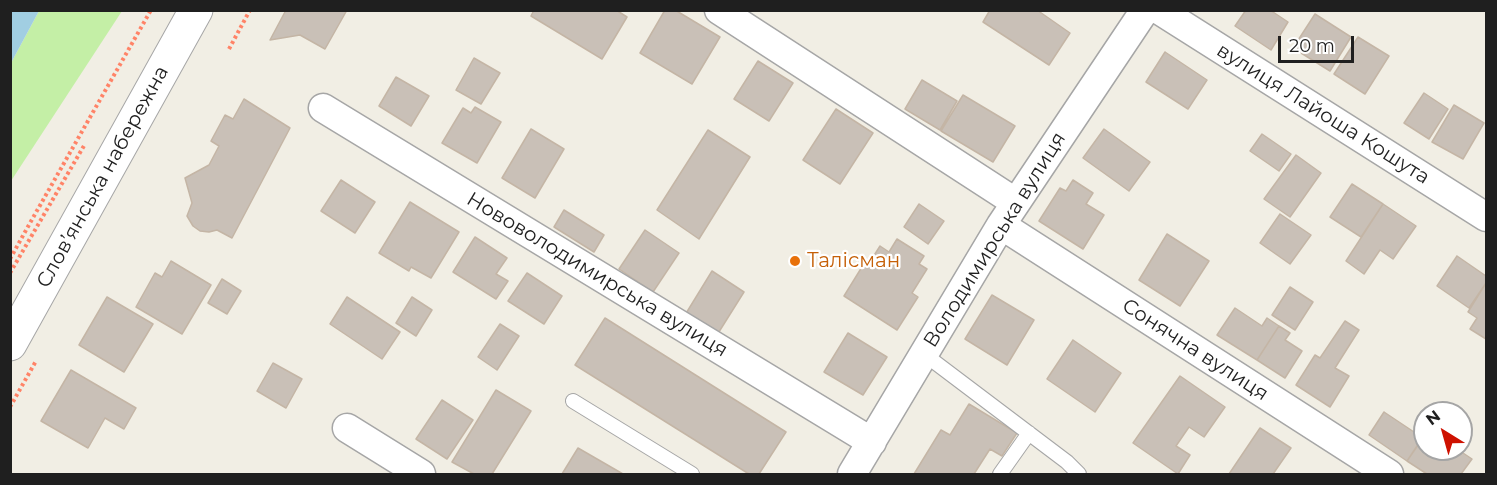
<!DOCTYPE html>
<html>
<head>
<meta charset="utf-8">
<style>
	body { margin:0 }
	#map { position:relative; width:1497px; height:485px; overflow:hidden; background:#f1eee4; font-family:Montserrat,sans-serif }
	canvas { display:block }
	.frame { position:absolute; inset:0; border:12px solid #1f1f1f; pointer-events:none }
	.north { position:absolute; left:1413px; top:401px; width:60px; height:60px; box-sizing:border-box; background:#fff; border:2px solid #a5a5a5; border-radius:50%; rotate:323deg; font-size:16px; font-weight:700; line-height:24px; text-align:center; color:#1f1f1f }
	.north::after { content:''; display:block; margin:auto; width:21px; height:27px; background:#ce1100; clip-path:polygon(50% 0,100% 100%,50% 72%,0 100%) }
	.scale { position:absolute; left:1278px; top:36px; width:76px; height:27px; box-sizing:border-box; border:3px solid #1f1f1f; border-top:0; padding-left:8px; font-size:18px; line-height:21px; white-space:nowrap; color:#1f1f1f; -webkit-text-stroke:4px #fff; paint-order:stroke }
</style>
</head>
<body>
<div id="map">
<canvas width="1497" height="485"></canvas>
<div class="frame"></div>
<div class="north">N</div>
<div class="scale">20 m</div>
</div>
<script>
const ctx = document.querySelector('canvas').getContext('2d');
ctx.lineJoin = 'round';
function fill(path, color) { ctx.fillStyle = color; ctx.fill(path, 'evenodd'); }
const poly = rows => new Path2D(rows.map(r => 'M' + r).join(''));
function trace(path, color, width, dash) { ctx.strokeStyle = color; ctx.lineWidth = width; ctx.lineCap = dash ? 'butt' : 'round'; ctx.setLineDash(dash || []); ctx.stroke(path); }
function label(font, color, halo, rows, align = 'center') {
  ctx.font = font + ' Montserrat,sans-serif'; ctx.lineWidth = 4.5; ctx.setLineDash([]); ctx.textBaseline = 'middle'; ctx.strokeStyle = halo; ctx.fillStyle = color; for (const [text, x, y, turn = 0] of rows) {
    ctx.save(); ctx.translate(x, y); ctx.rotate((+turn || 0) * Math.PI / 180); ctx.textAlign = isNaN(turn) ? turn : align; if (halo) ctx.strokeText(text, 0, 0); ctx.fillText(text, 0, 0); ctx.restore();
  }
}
const grass = poly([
	[39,11,122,11,11,181,11,63]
]);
const water = poly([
	[11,10,39,11,11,63,10,11]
]);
const building = poly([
	[286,10,347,10,325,49,300,35,270,40,286,10],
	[534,10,616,10,627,17,602,59,531,16,534,10],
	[665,10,675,10,720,37,692,84,640,53,665,10],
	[990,10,1037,10,1070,33,1049,65,983,22,990,10],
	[1246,10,1270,10,1288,22,1271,50,1235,26,1246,10],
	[1315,14,1351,37,1330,71,1293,48,1315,14],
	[1358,37,1389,56,1365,94,1334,74,1358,37],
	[1165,52,1207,80,1188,109,1146,82,1165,52],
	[474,58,500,73,481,104,456,90,474,58],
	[758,61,793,83,769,121,734,99,758,61],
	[396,77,429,96,411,126,379,106,396,77],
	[922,80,957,101,940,130,905,109,922,80],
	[1424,93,1448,109,1429,139,1404,123,1424,93],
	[963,95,1015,126,993,162,941,131,963,95],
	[244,99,290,128,232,238,217,230,209,232,200,231,193,226,187,216,192,203,185,178,209,165,219,146,211,141,225,115,233,119,244,99],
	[1454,105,1484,123,1463,159,1432,142,1454,105],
	[475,107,501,122,477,163,442,143,463,108,471,113,475,107],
	[836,109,873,133,840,184,803,160,836,109],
	[531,129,564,149,535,198,502,178,531,129],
	[1104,129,1150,162,1129,191,1083,158,1104,129],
	[708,130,750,157,699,239,657,210,708,130],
	[1262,134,1291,154,1279,171,1250,151,1262,134],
	[1296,155,1321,173,1290,217,1264,199,1296,155],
	[341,180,375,202,355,233,321,211,341,180],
	[1073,180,1093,193,1086,204,1104,215,1083,249,1039,221,1060,188,1066,191,1073,180],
	[1352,184,1383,204,1361,237,1330,217,1352,184],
	[410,202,459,232,431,278,411,267,409,271,379,253,410,202],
	[919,204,944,221,928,244,904,227,919,204],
	[1383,204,1416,226,1393,259,1380,250,1364,274,1346,261,1383,204],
	[564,210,604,235,594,252,554,227,564,210],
	[1280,214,1311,235,1290,264,1260,243,1280,214],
	[645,230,679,253,653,292,619,269,645,230],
	[1167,234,1209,261,1180,306,1139,280,1167,234],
	[475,237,507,258,496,274,508,281,496,299,453,272,475,237],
	[897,239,924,256,919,264,927,269,912,293,918,297,897,330,844,296,865,262,868,265,880,246,889,252,897,239],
	[1457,256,1486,276,1486,283,1469,308,1437,286,1457,256],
	[171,261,211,285,182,334,136,307,155,273,162,277,171,261],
	[712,271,744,292,717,335,685,315,712,271],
	[527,273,562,296,544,324,508,301,527,273],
	[222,279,241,291,227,314,208,303,222,279],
	[1486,283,1486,339,1470,329,1477,318,1468,312,1486,283],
	[1290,287,1313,302,1295,330,1272,315,1290,287],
	[992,295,1034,320,1007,365,965,339,992,295],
	[107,297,153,324,124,372,79,345,107,297],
	[347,297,400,332,382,359,330,324,347,297],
	[412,297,432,310,416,336,396,323,412,297],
	[1235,308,1262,326,1267,318,1279,326,1257,360,1217,335,1235,308],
	[605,318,786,432,759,474,749,474,575,365,605,318],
	[1345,321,1359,330,1335,368,1349,376,1330,407,1296,385,1315,355,1320,358,1345,321],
	[500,324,519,336,497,370,478,357,500,324],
	[1279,326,1290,333,1285,340,1302,351,1285,378,1257,360,1279,326],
	[848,333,887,357,863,395,824,372,848,333],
	[1073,340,1121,373,1095,412,1047,379,1073,340],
	[273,363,302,379,286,408,257,391,273,363],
	[71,370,136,408,124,429,105,418,88,448,41,421,71,370],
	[1180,376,1225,407,1204,437,1189,427,1176,446,1190,455,1178,474,1133,443,1180,376],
	[496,390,531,411,492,474,474,474,452,462,496,390],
	[442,400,473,420,447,459,416,439,442,400],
	[969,404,1017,433,1002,456,990,449,974,474,914,474,941,430,950,435,969,404],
	[1384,412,1423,438,1407,461,1369,435,1384,412],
	[1260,428,1291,448,1273,474,1229,474,1260,428],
	[1425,434,1425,449,1457,449,1472,459,1461,474,1427,474,1407,461,1425,434],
	[578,448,623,474,562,474,578,448]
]);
const path = poly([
	[229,49,250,10],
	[10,259,30,223,151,10],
	[10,273,85,144],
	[10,407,36,361]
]);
const service = poly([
	[924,354,1067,462,1079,474],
	[573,401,692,474],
	[1000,474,1029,433]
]);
const minor = poly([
	[719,10,1015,202],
	[1159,10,1486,217],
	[323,108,872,442],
	[1001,225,1389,474],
	[347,428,421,474],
	[852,474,1001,225,1145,10]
]);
const tertiary = poly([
	[10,344,196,10]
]);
const markers = [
	[795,261,6,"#e8710a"]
];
const streetNames = [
	["вулиця Лайоша Кошута",1323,114,32],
	["Словʼянська набережна",103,177,-61],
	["Володимирська вулиця",995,240,-58],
	["Нововолодимирська вулиця",597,275,31],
	["Сонячна вулиця",1195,350,33]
];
const foodNames = [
	["Талісман",807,261]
];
fill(grass, '#c4efa6');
fill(water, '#a1cee2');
fill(building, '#c9c0b7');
trace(building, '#c4b5a5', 1.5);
trace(service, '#a6a6a6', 16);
trace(minor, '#a6a6a6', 31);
trace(tertiary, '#a6a6a6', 35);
trace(path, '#ff8367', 4, [3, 3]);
trace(service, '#fff', 14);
trace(minor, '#fff', 28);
trace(tertiary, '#fff', 33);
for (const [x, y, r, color] of markers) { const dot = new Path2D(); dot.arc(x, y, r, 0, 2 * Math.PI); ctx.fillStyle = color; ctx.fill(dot); trace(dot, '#fff', 2); }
label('20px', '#1f1f1f', '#fff', streetNames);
label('20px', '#c56008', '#fff', foodNames, 'left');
</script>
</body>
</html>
